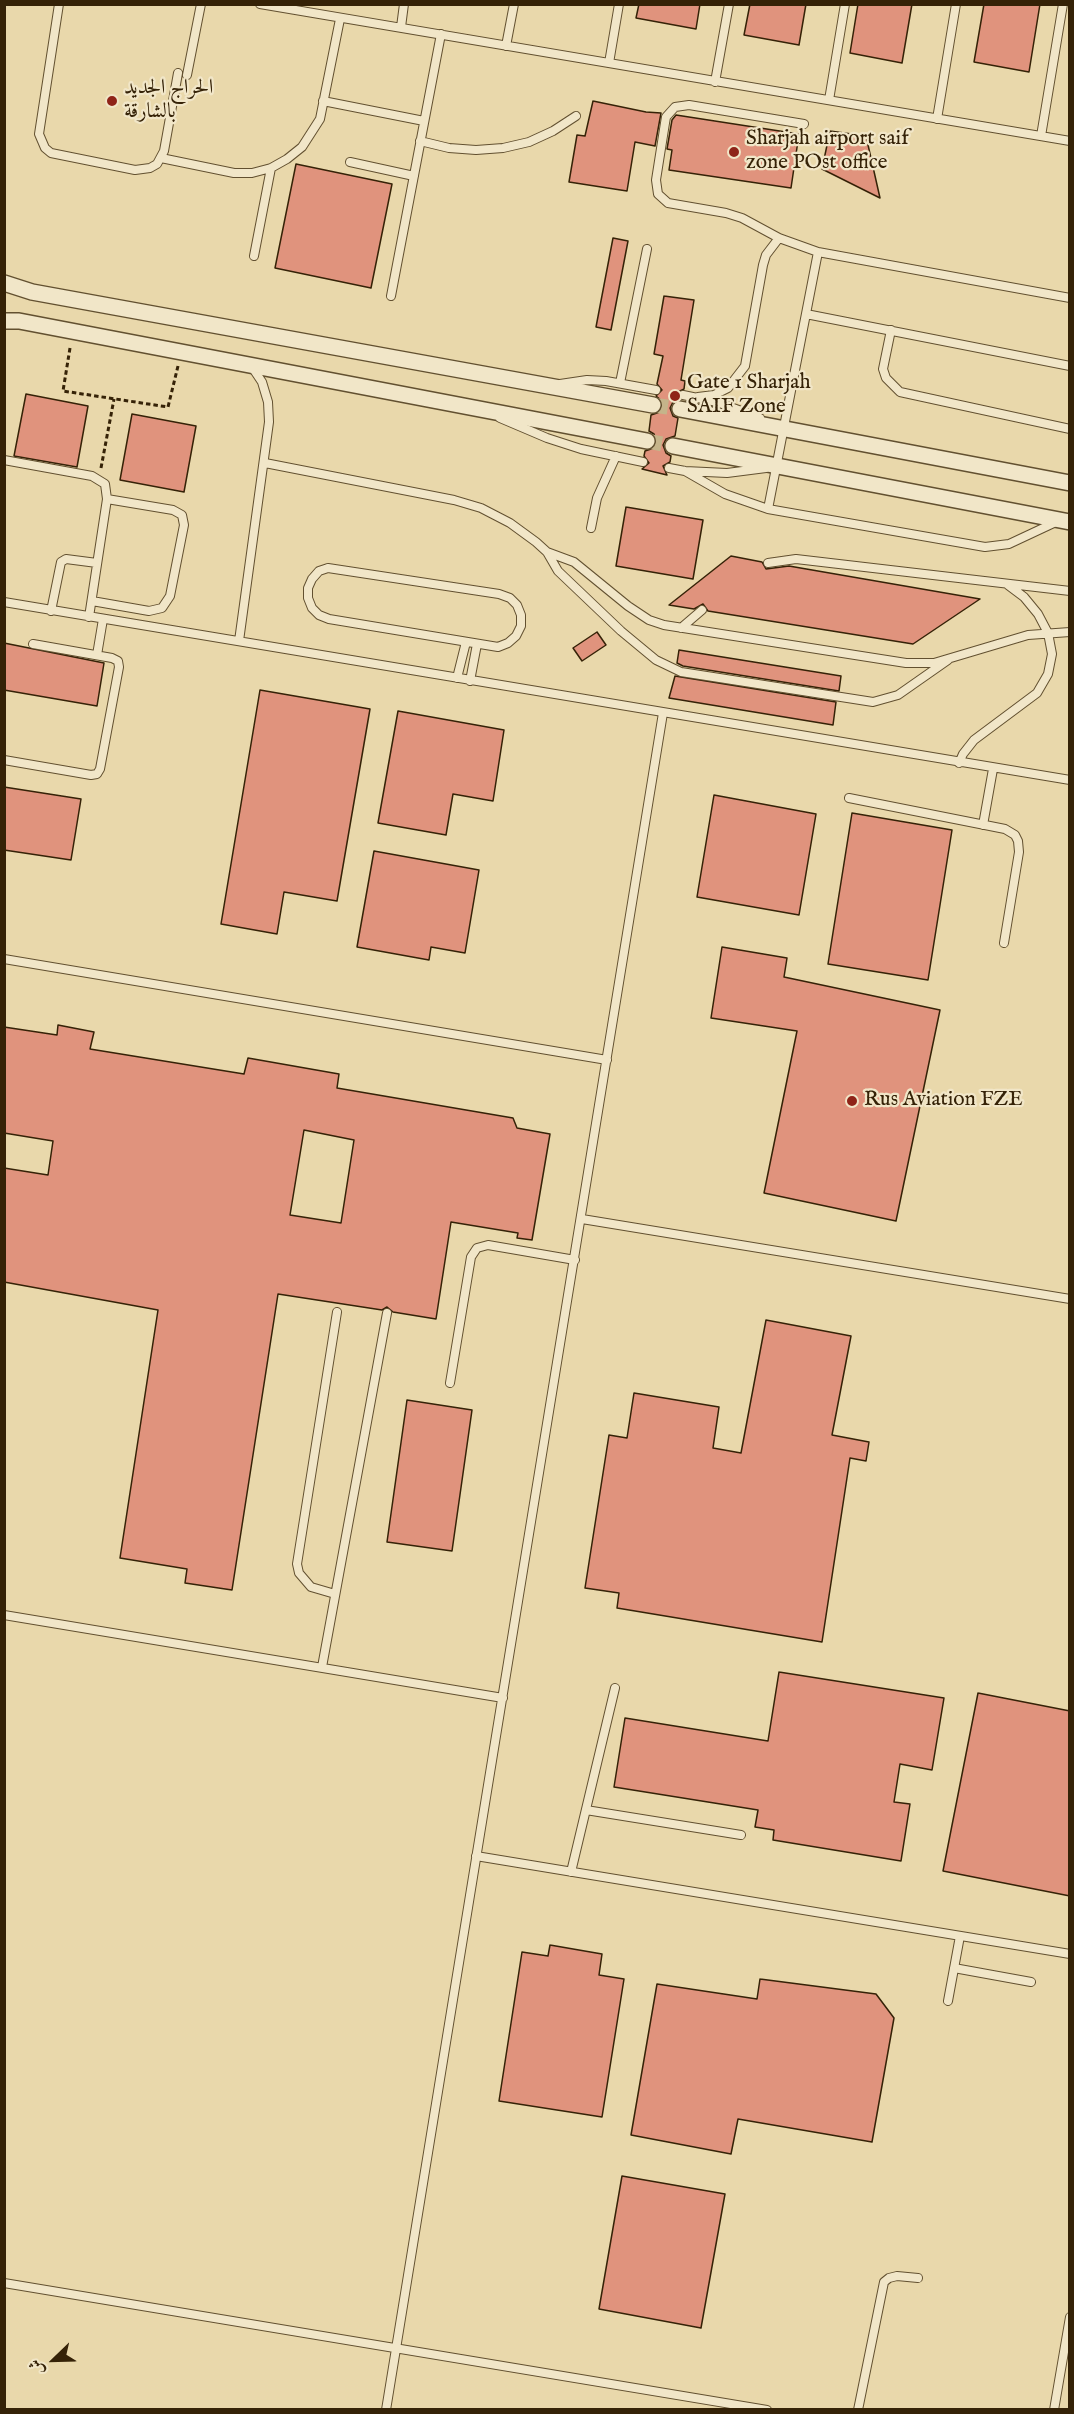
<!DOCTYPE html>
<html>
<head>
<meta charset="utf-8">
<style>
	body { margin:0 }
	#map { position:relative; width:1074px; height:2414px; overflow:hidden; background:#e9d8ab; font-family:"IM FELL English",Amiri,serif }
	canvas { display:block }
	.frame { position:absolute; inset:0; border:6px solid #352207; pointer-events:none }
	.north { position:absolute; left:24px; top:2330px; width:60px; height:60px; -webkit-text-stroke:4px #f1e6c8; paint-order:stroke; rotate:247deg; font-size:16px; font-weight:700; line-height:24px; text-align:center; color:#352207 }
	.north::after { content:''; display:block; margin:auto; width:21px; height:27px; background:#352207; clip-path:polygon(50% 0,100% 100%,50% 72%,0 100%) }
</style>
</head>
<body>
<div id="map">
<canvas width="1074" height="2414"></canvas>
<div class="frame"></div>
<div class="north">ش</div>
</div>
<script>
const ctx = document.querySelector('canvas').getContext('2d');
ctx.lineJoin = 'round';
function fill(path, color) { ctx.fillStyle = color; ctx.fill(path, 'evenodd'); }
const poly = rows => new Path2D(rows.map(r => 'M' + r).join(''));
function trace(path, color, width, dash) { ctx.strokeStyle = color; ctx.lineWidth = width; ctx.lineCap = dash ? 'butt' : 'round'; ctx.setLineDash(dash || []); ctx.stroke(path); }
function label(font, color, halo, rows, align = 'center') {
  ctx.font = font + ' "IM FELL English",Amiri,serif'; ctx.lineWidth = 4.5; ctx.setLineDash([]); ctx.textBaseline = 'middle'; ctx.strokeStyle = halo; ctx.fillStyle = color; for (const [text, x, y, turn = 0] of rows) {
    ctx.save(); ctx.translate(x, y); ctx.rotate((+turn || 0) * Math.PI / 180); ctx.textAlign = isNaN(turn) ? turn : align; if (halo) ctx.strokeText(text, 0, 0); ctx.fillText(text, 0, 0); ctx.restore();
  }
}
const building = poly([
	[639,4,700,4,696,29,636,18,639,4],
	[750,4,806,4,799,45,744,35,750,4],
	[858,4,912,4,902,63,850,53,858,4],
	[984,4,1040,4,1029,72,974,62,984,4],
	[593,101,646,112,661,113,655,146,635,142,627,191,569,182,577,135,585,136,593,101],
	[676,115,799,134,791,188,669,170,672,150,667,149,672,120,676,115],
	[830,131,866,136,880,198,822,169,830,131],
	[296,164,392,184,371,288,275,268,296,164],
	[613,238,628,241,611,330,596,327,613,238],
	[664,296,694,300,681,380,685,381,684,389,678,392,679,400,673,402,670,408,673,416,678,418,675,436,666,439,663,445,666,453,671,456,670,462,663,466,667,475,642,469,649,463,644,456,645,451,654,448,657,442,654,434,649,431,651,415,660,412,663,406,662,401,656,396,662,390,657,384,663,356,654,354,664,296],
	[26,394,88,406,77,467,14,456,26,394],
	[132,414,196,426,184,492,120,480,132,414],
	[626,507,703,520,693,579,616,566,626,507],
	[731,556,762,562,766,569,789,566,980,599,913,644,708,611,703,604,694,609,669,605,731,556],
	[597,632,606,645,582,661,573,648,597,632],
	[4,643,104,663,97,706,4,690,4,643],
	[679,650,841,676,839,691,683,666,677,663,679,650],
	[675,676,836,702,833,725,669,698,675,676],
	[260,690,370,709,337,901,284,892,277,934,221,924,260,690],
	[398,711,504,730,493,801,453,794,446,835,378,823,398,711],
	[4,787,81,799,71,860,4,850,4,787],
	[714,795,816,814,799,915,697,897,714,795],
	[852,813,952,830,928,980,828,964,852,813],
	[374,851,479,870,465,953,431,947,429,960,357,947,374,851],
	[722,947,787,958,784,977,940,1010,896,1221,764,1193,797,1031,711,1018,722,947],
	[58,1025,94,1032,90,1049,244,1074,248,1058,339,1074,337,1088,513,1118,517,1128,550,1134,532,1240,517,1238,518,1233,451,1222,436,1319,393,1312,387,1307,382,1310,278,1294,232,1590,185,1583,187,1569,120,1558,158,1310,4,1282,4,1168,48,1175,53,1141,4,1133,4,1027,57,1035,58,1025],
	[304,1130,354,1140,341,1223,290,1215,304,1130],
	[766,1320,851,1336,832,1435,869,1442,866,1461,850,1458,822,1642,617,1608,619,1593,585,1588,609,1435,627,1438,634,1393,719,1407,713,1448,741,1453,766,1320],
	[407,1400,472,1410,452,1551,387,1542,407,1400],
	[779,1672,944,1698,932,1770,900,1764,894,1802,910,1804,901,1861,773,1840,774,1830,755,1827,758,1810,614,1787,625,1718,768,1741,779,1672],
	[978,1693,1070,1711,1070,1896,943,1871,978,1693],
	[550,1945,602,1954,599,1975,624,1979,602,2117,499,2101,522,1952,548,1956,550,1945],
	[760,1979,876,1994,894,2018,872,2142,738,2119,731,2154,631,2135,657,1984,757,1999,760,1979],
	[622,2176,725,2194,701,2328,599,2309,622,2176]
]);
const streetTunnel = poly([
	[653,405,680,409],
	[647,441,673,446]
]);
const path = poly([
	[70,348,63,391,168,407,178,366],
	[101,468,114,399]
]);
const lane = poly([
	[59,4,39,134,45,148,51,153,135,170,150,168,157,164,164,151,178,73],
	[260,4,1070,141],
	[401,27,404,4],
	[506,46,514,4],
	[609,63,619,4],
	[187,75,201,4],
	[715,82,729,4],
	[829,100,845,4],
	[323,101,424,121],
	[937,119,956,4],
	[804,124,689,105,675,107,666,117,665,123,656,180,658,194,668,203,726,213,742,218,779,238,818,252,1070,298],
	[1041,136,1063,4],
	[420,141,449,148,476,150,503,148,529,142,553,131,576,116],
	[161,158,234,173,252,173,271,168,287,159,302,147,320,119,340,19],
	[350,162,414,176],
	[254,256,271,168],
	[391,296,441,34],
	[806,314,1070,366],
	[891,330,883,369,886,378,900,392,1070,429],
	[620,383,647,249],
	[560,384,587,380,606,381,656,390],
	[683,395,717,402,760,418],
	[698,397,714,395,728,388,745,366,763,265,766,255,779,238],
	[500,418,547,438,581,449,643,462],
	[4,460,92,476,105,484,107,499,89,617],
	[265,463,454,500,481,508,510,523,536,542,547,552,558,571,621,631,656,660,681,672,873,702,898,695,948,660],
	[669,468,685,471,727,473,766,468],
	[685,471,725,494,768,509,985,547,1009,544,1056,522],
	[768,509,818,252],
	[591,528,597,498,616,456],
	[547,552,574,562,628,606,649,620,664,625,906,663,934,663,1028,635,1070,632],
	[768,563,796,559,1070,591],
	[328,568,499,594,510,598,517,605,521,615,521,626,516,636,508,643,498,647,329,619,319,615,312,608,308,598,308,588,312,579,319,571,328,568],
	[92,601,149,611,162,608,170,596,184,525,182,515,173,510,107,499],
	[4,602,1070,780],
	[51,611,61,562,66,559,97,563],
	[681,628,702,610],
	[239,641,269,422,268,402,262,382,252,367],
	[97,655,103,619],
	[457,678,466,642],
	[470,681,477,644],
	[4,760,91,775,97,774,100,769,119,667,118,661,112,658,33,644],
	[959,763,963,754,974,740,1037,693,1048,674,1052,654,1048,633,1038,614,1024,597,1008,585],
	[849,798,1005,829,1015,835,1018,841,1019,852,1004,943],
	[983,825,993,769],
	[4,959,607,1060],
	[582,1219,1070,1299],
	[450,1383,471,1257,477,1248,488,1245,575,1260],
	[335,1594,311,1587,299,1573,297,1564,337,1312],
	[4,1615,503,1698],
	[322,1667,387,1313],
	[586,1810,741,1835],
	[476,1856,1070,1954],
	[571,1872,615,1688],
	[954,1968,1031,1982],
	[948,2001,960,1936],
	[4,2283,767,2410],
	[386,2410,663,713],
	[858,2410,884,2282,889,2278,897,2276,918,2278],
	[1054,2410,1070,2317]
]);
const street = poly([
	[4,283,32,292,653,405],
	[4,321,19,321,647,441],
	[680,409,1070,483],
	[673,446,1070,522]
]);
const markers = [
	[112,101,6,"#8f2418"],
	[734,152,6,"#8f2418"],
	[675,396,6,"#8f2418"],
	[852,1101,6,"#8f2418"]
];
const poiNames = [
	["الحراج الجديد",124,89],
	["بالشارقة",124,113],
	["Sharjah airport saif",746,140],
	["zone POst office",746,164],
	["Gate 1 Sharjah",687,384],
	["SAIF Zone",687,408],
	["Rus Aviation FZE",864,1101]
];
fill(building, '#e0937d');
trace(building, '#352207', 1.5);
trace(streetTunnel, '#c5b48a', 15, [15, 8]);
trace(lane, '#625030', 10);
trace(street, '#625030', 18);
trace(path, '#352207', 3, [4.5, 3]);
trace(lane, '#f1e6c8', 8);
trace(street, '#f1e6c8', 15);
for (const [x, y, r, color] of markers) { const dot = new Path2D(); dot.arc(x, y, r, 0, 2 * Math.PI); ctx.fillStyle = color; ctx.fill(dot); trace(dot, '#f1e6c8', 2); }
label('21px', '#352207', '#f1e6c8', poiNames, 'left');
</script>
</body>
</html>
